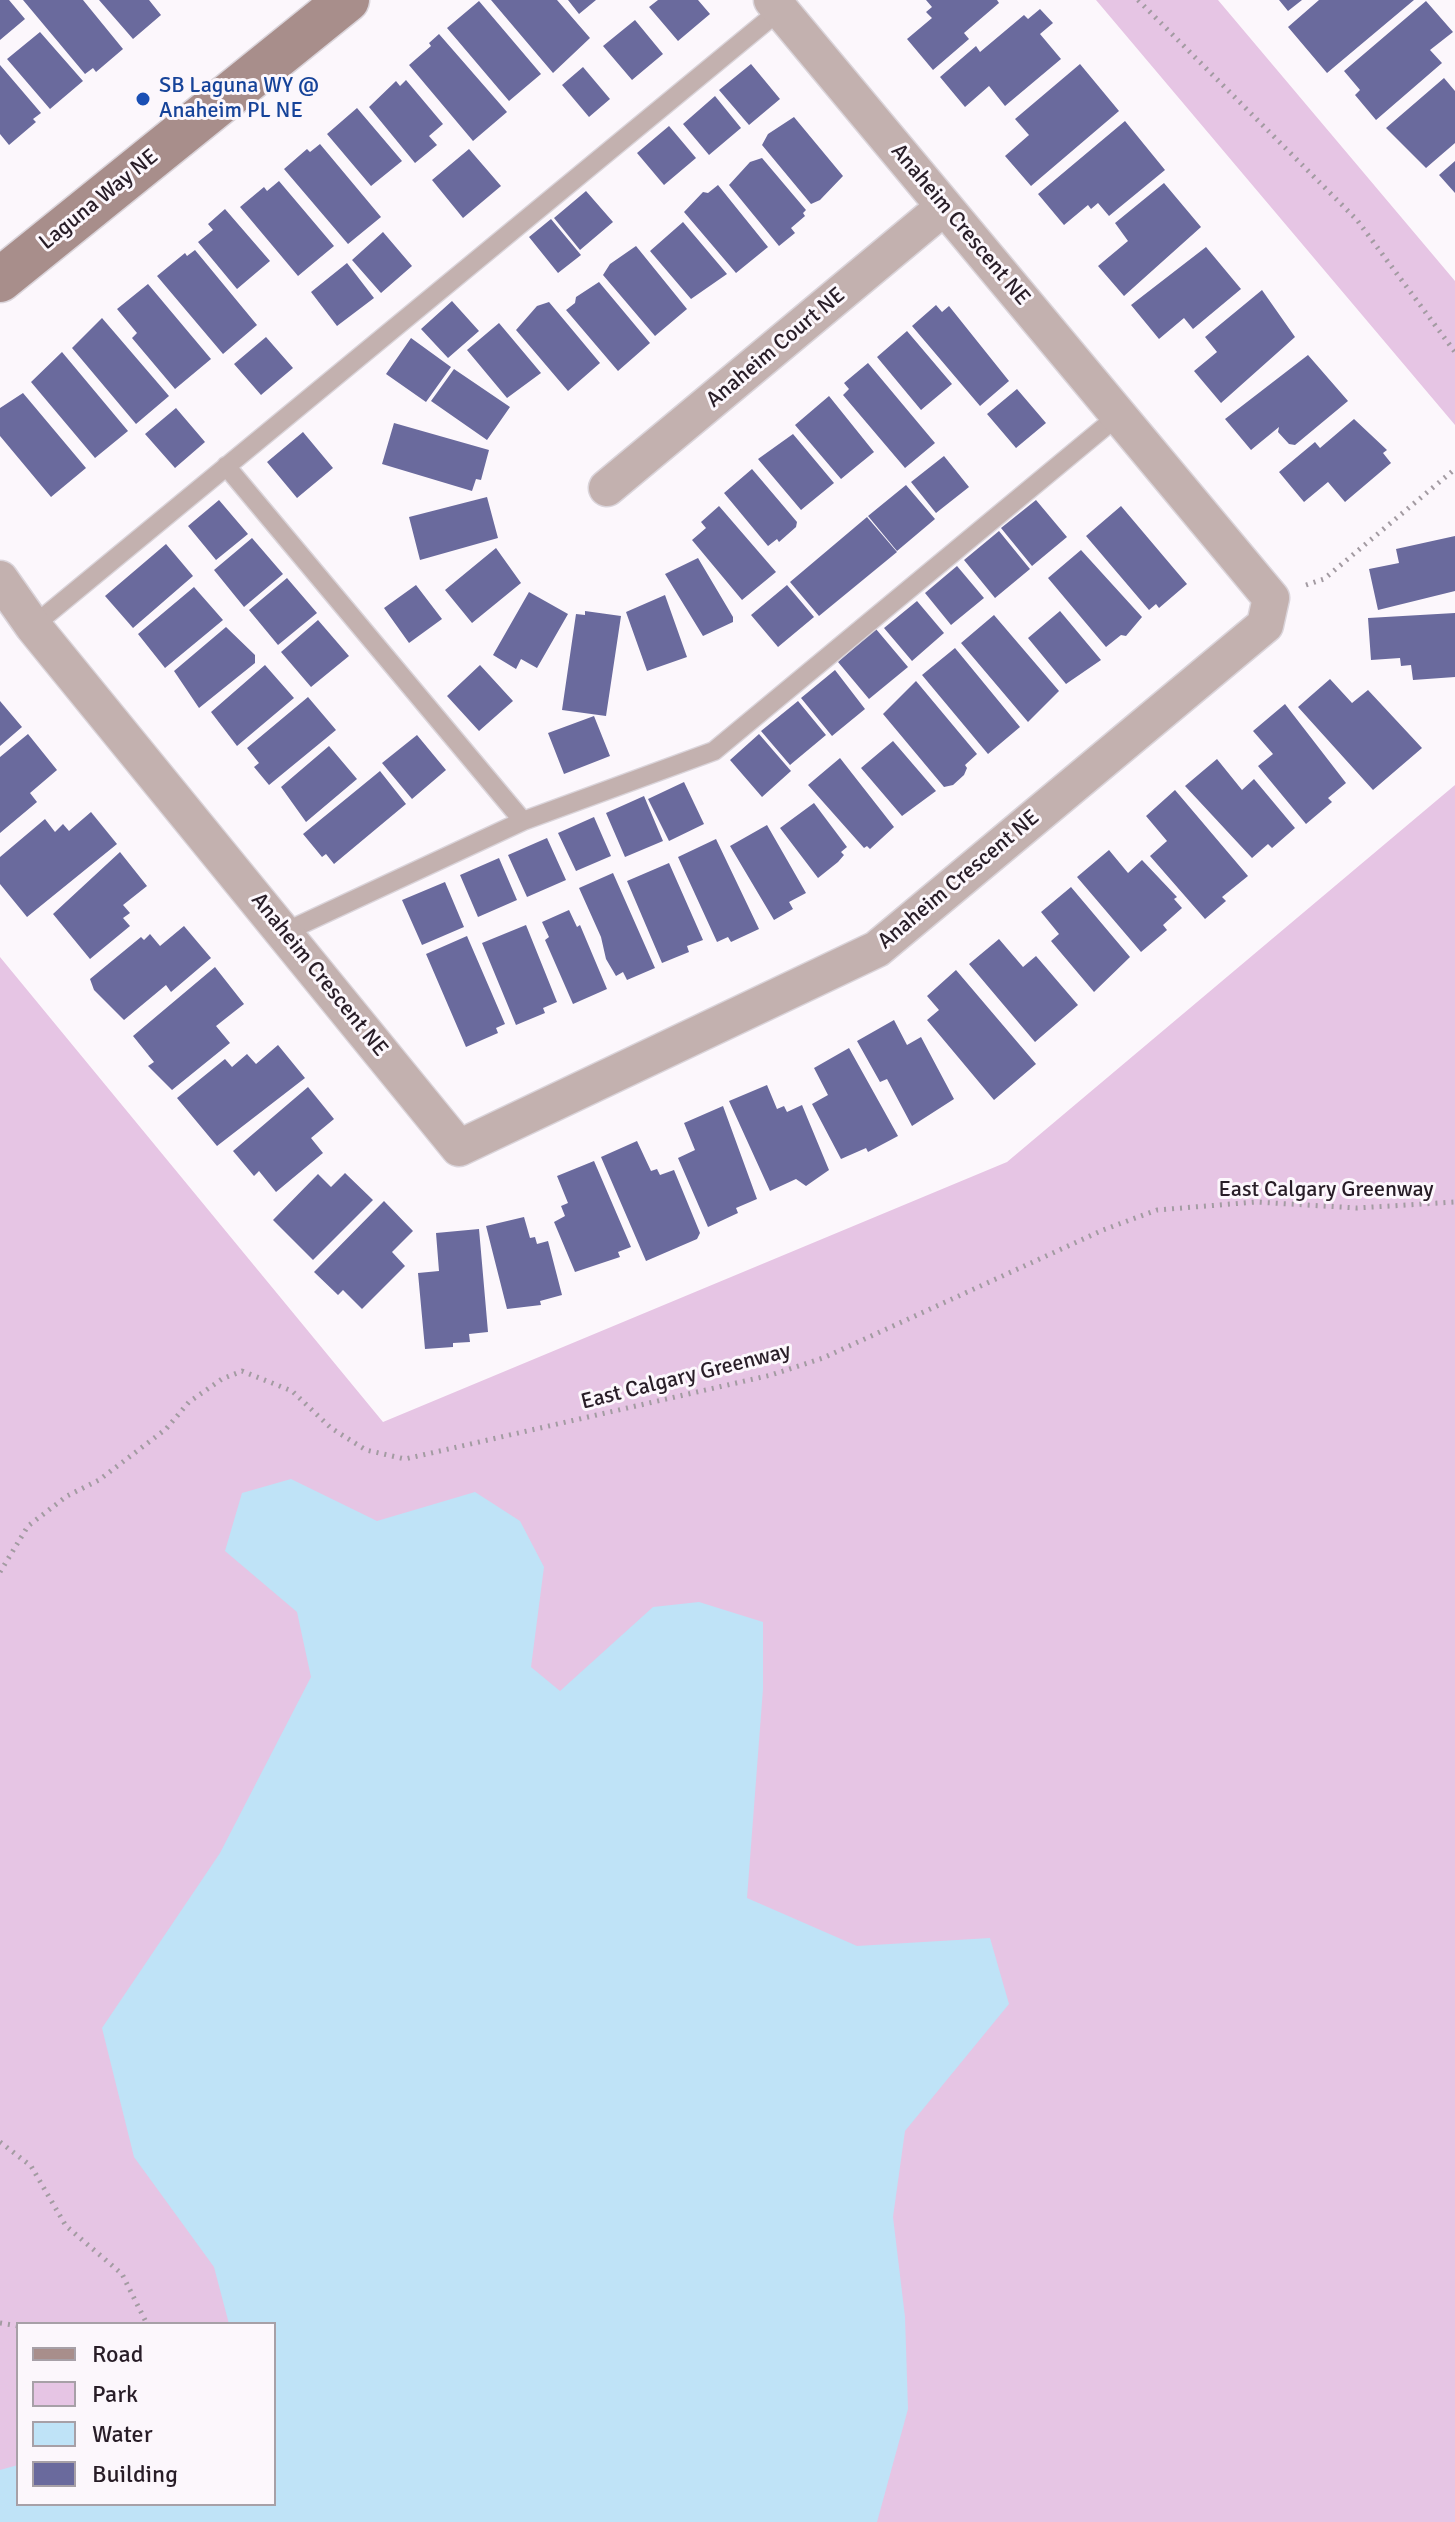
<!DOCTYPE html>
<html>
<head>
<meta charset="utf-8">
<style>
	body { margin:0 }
	#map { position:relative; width:1455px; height:2522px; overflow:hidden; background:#fcf7fc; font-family:Signika,sans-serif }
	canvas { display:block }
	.legend { position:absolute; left:16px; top:2322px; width:260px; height:184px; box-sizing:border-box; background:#fcf7fc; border:2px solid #a7a0a7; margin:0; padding:10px 14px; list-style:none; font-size:24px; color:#281d27 }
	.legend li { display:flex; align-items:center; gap:16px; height:40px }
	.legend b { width:40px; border:2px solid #a7a0a7 }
</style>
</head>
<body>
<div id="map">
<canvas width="1455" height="2522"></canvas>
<ul class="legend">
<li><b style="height:10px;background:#a88e8b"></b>Road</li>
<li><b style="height:22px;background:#e6c5e4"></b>Park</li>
<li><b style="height:22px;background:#bfe3f7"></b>Water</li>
<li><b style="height:22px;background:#6a6a9d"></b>Building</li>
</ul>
</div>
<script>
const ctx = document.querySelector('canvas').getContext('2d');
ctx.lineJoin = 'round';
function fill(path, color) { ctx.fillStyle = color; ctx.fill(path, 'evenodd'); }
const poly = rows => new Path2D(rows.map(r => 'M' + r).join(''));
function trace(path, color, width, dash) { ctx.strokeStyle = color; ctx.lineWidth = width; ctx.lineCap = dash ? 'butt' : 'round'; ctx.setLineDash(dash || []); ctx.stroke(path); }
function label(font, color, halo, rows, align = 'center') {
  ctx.font = font + ' Signika,sans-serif'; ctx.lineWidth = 6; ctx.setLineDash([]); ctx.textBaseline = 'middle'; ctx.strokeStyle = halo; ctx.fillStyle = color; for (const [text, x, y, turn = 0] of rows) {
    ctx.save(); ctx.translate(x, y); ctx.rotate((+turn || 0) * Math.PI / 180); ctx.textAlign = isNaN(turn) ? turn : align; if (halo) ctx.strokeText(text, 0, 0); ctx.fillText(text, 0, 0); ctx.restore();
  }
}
const green = poly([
	[1096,0,1218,0,1455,281,1455,425],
	[1455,785,1455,2522,0,2522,0,957,383,1422,1007,1162],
	[18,2324,274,2324,274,2504,18,2504]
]);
const water = poly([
	[291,1479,377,1521,475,1492,520,1521,544,1567,531,1667,560,1691,653,1607,699,1602,763,1622,763,1689,747,1898,857,1946,990,1938,1009,2004,905,2131,893,2217,905,2317,908,2409,877,2522,0,2522,0,2470,18,2465,18,2504,274,2504,274,2324,229,2324,214,2267,134,2157,102,2028,220,1853,311,1677,297,1612,225,1551,242,1493]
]);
const building = poly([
	[0,0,9,0,25,19,0,40],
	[23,0,83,0,123,49,96,72,93,68,85,74],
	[99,0,149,0,161,15,133,39],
	[491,0,557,0,590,38,553,73],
	[568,0,596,0,579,14],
	[658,0,698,0,710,14,678,41,649,7],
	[926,0,997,0,999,3,964,33,969,39,933,70,907,39,932,18,926,12,932,7],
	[1279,0,1302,0,1288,11],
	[1319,0,1414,0,1327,73,1288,27],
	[479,1,541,74,509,101,447,28],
	[1426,1,1453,32,1430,50,1442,63,1376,120,1355,95,1360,90,1344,71],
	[1040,9,1053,23,1040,34,1061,59,1005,106,989,86,965,107,940,77,976,46,980,52,1024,15,1028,19],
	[635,20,663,54,632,80,603,46],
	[40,32,83,81,50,109,7,59],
	[439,34,507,112,473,141,409,65,431,46,429,43],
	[751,64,780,99,749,125,719,90],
	[1080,64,1119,111,1031,186,1005,156,1029,135,1015,119],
	[0,65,41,113,33,119,36,122,9,145,0,134],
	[583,67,610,99,589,117,562,85],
	[1444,78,1455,91,1455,143,1426,168,1386,128],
	[406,80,443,124,429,136,437,145,415,163,369,107,396,81,400,86],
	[715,96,741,128,709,155,683,124],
	[357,108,402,161,371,186,327,134],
	[794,117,843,176,820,200,811,204,762,145,768,134],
	[1125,121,1165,170,1109,216,1098,203,1091,209,1088,205,1064,225,1038,194],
	[669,126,696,158,664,185,637,153],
	[320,144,381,217,348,244,284,169,307,149,310,152],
	[469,149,501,186,463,218,432,180],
	[762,158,806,210,803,213,805,216,791,228,795,233,779,246,729,185,750,162],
	[1455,161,1455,193,1439,175],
	[279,181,334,246,298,276,240,207,264,187,267,191],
	[1164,183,1201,227,1124,296,1098,266,1128,241,1115,223],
	[718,185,768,247,736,273,684,212,703,192,708,193],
	[586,191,613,222,580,250,554,218],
	[225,209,270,261,237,289,198,242,213,230,208,224],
	[551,219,581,255,558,273,529,237],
	[683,222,727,274,691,299,650,251],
	[383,232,412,266,381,293,352,260],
	[636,246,687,309,655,336,603,275,610,264],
	[1206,247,1241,289,1193,329,1184,318,1159,339,1131,305],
	[195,250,257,325,223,354,157,276,185,253,187,256],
	[347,263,374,298,337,326,311,292],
	[599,282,650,343,618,371,566,310,575,303,576,297],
	[148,284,211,359,175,389,132,338,137,333,117,309],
	[1262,290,1295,337,1221,403,1194,371,1217,352,1205,337],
	[452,301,479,331,448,358,421,329],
	[549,302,600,363,568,391,516,330,537,306],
	[936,305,942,312,949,306,1009,381,980,406,912,326],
	[102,318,169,396,136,424,72,348],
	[499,323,541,373,507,398,467,350],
	[907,331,952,384,921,410,877,357],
	[266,337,293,368,261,395,234,364],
	[411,338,451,367,426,402,386,374],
	[62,352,128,431,95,458,31,382],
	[1308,355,1348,401,1295,445,1289,444,1278,432,1279,427,1251,450,1225,419],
	[868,363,935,443,905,468,843,395,849,389,844,383],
	[454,369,510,407,487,440,431,401],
	[1017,389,1046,423,1016,448,987,414],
	[23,393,86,468,51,497,0,436,0,408],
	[829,396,874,452,841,479,795,425],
	[176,408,205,442,175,468,145,434],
	[1354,419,1387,450,1383,453,1391,463,1345,502,1328,482,1304,502,1279,472,1315,442,1320,448],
	[394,423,489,450,481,480,476,479,472,491,382,464],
	[303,432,333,468,297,498,267,462],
	[793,434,834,483,801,510,758,459],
	[944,456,969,487,936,513,911,482],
	[752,469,797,522,796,527,779,542,777,539,768,546,724,493],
	[906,485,935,519,897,551,868,516],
	[487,497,498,538,420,560,409,517],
	[219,500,248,534,216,560,188,526],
	[1036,500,1067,537,1032,566,1001,528],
	[719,506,776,572,742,600,692,540,706,528,701,522],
	[1121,506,1187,584,1159,608,1156,604,1149,610,1086,536],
	[867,517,897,552,819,616,790,582],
	[999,531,1030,569,995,598,964,560],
	[1455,536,1455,591,1378,610,1369,569,1399,563,1396,549],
	[252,538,283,574,244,607,214,570],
	[166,544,193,576,133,628,105,596],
	[496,548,521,583,472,623,445,590],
	[1081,550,1142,617,1126,636,1121,635,1106,647,1048,578],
	[698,558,733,617,733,622,703,636,665,574],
	[957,566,984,598,951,625,925,593],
	[287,578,317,613,278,645,249,610],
	[416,585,442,619,409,643,384,608],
	[787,585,814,617,778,647,751,615],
	[194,587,223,620,165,668,138,634],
	[529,592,568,614,537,668,521,659,516,669,493,655],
	[665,595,687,657,647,671,626,612],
	[917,601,944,633,912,661,884,628],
	[585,611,621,616,606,716,562,710,576,614,585,615],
	[1060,611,1101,660,1066,684,1028,638],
	[1455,613,1455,677,1413,680,1411,665,1401,666,1400,658,1371,660,1368,618],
	[994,615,1059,691,1028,722,961,643],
	[318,620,349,656,311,687,281,652],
	[226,627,255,655,255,663,199,708,174,671],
	[876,629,908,667,869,699,838,662],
	[955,648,1020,727,988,754,922,675],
	[265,665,294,698,237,746,211,712],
	[480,665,513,701,479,731,447,696],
	[835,670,865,709,832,736,801,698],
	[1330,679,1352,703,1368,690,1422,748,1373,790,1298,707],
	[916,681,977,754,965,765,967,768,964,775,953,785,944,787,883,714],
	[308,697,336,730,269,785,254,767,259,763,247,748],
	[0,701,22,727,0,746],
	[798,701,826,735,790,765,761,731],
	[1285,704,1346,783,1328,798,1332,802,1306,824,1258,766,1273,754,1253,731],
	[594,716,610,756,564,774,548,733],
	[28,734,57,770,30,793,37,802,0,833,0,757],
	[759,734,791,771,762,797,730,760],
	[417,735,446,770,412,799,382,763],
	[893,741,936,791,902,816,861,768],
	[329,746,357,779,306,822,281,787],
	[840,758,894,827,870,849,867,846,864,848,808,785],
	[1217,759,1242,790,1254,779,1295,828,1272,848,1268,844,1252,858,1185,786],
	[380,771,406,804,334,864,326,854,322,857,303,834],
	[684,782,704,824,669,841,648,799],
	[1175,790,1248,876,1222,897,1226,901,1205,919,1150,856,1167,841,1146,816],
	[644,796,663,841,625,857,606,813],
	[814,803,847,847,841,852,844,855,838,862,818,878,780,828],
	[91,812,117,844,27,917,0,884,0,857,45,819,55,832,63,824,69,831],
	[594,817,611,856,576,871,558,833],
	[767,825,806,893,789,902,793,909,774,920,730,846],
	[547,838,566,880,527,897,508,855],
	[716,839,759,929,731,942,728,937,717,942,678,857],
	[1109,850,1128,873,1142,860,1177,897,1174,899,1182,908,1163,925,1167,930,1141,952,1077,877],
	[120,852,147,886,123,905,130,913,123,918,130,926,90,959,53,914],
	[499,858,517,900,478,917,460,875],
	[669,863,703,940,687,946,689,952,662,963,627,881],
	[613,873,655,968,627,980,623,972,616,976,606,959,601,937,579,888],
	[445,882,464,927,422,945,402,900],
	[1071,887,1130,957,1094,992,1051,941,1059,934,1041,912],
	[569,910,577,927,580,925,607,989,573,1004,545,940,549,937,542,922],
	[526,925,557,1002,543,1008,545,1013,516,1025,482,943],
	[184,926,211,958,171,992,166,985,124,1020,94,990,90,979,141,937,144,940,150,934,160,946],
	[467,936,505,1024,496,1028,498,1033,466,1047,426,954],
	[999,939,1023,967,1036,956,1078,1005,1035,1042,969,964],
	[215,967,244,1004,216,1026,230,1043,172,1090,148,1066,154,1062,133,1036],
	[956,970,1036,1064,994,1100,927,1020,939,1010,927,996],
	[894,1020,907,1045,921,1037,954,1099,912,1126,887,1079,880,1082,857,1041],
	[278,1045,305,1078,217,1146,177,1098,225,1059,232,1067,247,1054,256,1064],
	[849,1048,898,1136,868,1152,866,1148,841,1159,812,1104,828,1095,814,1068],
	[767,1085,777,1109,784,1106,787,1112,802,1105,829,1170,806,1186,796,1179,770,1191,729,1101],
	[308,1087,334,1119,311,1138,323,1153,276,1192,259,1171,254,1176,233,1151],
	[723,1106,757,1199,736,1208,738,1213,708,1227,678,1158,695,1150,684,1123],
	[637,1141,651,1171,657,1169,660,1175,674,1170,700,1233,697,1239,646,1261,601,1157],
	[594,1161,631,1247,618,1252,620,1257,575,1272,554,1222,565,1216,561,1206,568,1203,557,1176],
	[345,1173,373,1200,313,1260,273,1220,318,1174,331,1187],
	[384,1201,413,1231,392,1252,405,1266,362,1309,343,1290,338,1295,314,1272],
	[524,1217,530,1238,535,1237,537,1244,548,1241,562,1295,540,1301,541,1305,507,1309,486,1226],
	[479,1229,488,1332,469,1334,470,1342,453,1343,453,1347,425,1349,418,1273,439,1271,436,1233]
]);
const path = poly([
	[1138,0,1357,220,1455,352],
	[1306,585,1324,579,1455,469],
	[0,1572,28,1526,67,1496,99,1480,166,1429,189,1402,222,1379,242,1371,292,1391,331,1428,366,1450,405,1459,771,1375,823,1358,1103,1230,1157,1210,1256,1202,1357,1208,1455,1202],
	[0,2142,31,2166,66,2226,122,2274,147,2324],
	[0,2323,18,2326]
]);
const lane = poly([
	[226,466,523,821],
	[33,626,780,10],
	[285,932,523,821,714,751,1119,415]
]);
const street = poly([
	[607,488,944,207],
	[0,579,33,626,459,1148,877,949,1265,625,1271,598,772,0]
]);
const secondary = poly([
	[0,280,347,0]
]);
const markers = [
	[143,99,8,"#1a4fb4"]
];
const transitNames = [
	["SB Laguna WY @",159,86],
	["Anaheim PL NE",159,111]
];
const streetNames = [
	["Laguna Way NE",99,200,-39],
	["Anaheim Crescent NE",960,225,50],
	["Anaheim Court NE",776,348,-40],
	["Anaheim Crescent NE",959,880,-40],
	["Anaheim Crescent NE",319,975,51],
	["East Calgary Greenway",1326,1190],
	["East Calgary Greenway",686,1377,-14]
];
fill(green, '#e6c5e4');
fill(water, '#bfe3f7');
fill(building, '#6a6a9d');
trace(lane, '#dad4da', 21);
trace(street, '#dad4da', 39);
trace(secondary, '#dad4da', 47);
trace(path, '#a39ba2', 5, [2, 6]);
trace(lane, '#c3b1af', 18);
trace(street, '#c3b1af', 36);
trace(secondary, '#a88e8b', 44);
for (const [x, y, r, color] of markers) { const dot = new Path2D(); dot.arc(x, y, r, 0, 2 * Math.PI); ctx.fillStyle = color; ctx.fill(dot); trace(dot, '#fcf7fc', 3); }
label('22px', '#164399', '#fcf7fc', transitNames, 'left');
label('22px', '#281d27', '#fcf7fc', streetNames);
</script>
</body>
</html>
